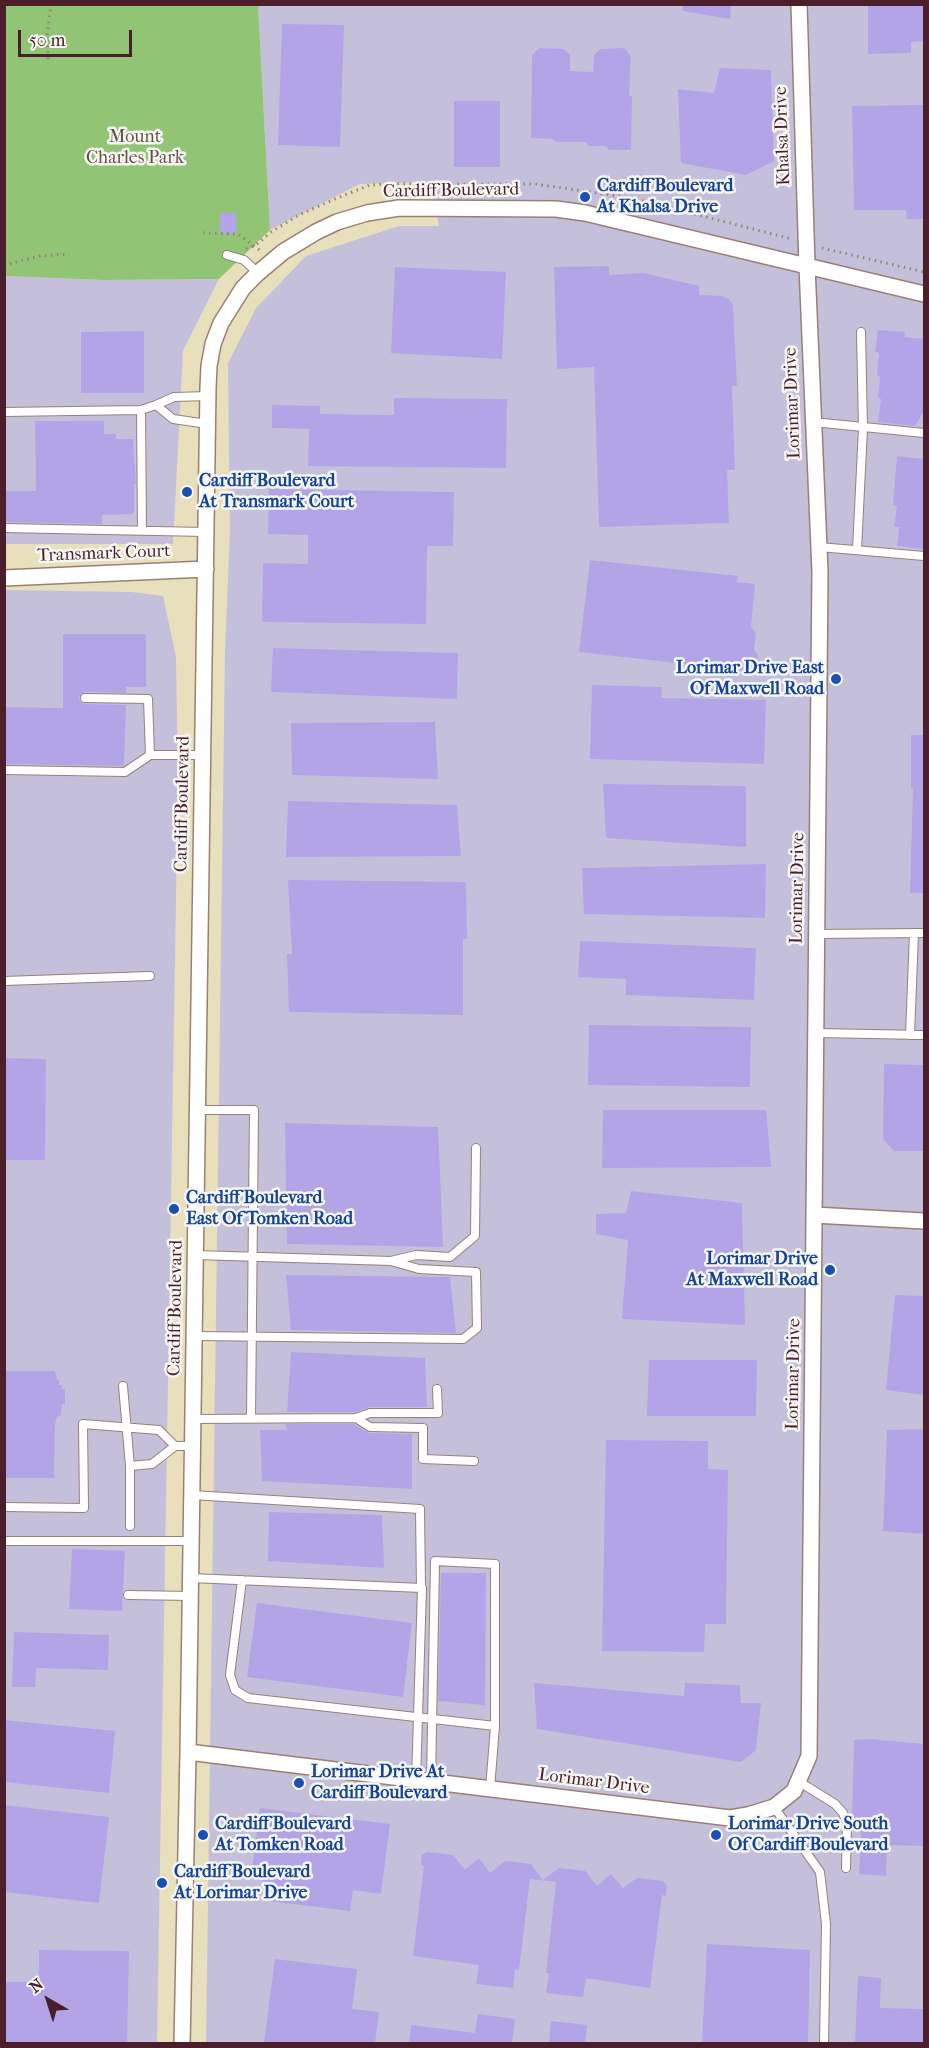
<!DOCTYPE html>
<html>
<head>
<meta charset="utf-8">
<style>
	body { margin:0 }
	#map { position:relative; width:929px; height:2048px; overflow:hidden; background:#e8e0bc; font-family:"IM FELL French Canon",serif }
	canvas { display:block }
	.frame { position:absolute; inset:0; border:6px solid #4a1f2b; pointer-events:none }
	.north { position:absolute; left:18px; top:1970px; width:60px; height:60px; -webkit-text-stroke:4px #f6f6f2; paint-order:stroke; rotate:321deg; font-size:16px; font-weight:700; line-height:24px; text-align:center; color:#4a1f2b }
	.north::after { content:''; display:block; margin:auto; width:21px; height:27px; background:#4a1f2b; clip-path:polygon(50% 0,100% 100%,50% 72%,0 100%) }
	.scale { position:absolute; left:18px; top:30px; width:114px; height:27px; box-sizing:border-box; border:3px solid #4a1f2b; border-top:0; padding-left:8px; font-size:18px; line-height:21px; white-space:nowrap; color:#4a1f2b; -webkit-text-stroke:4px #f6f6f2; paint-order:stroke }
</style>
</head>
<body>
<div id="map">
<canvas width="929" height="2048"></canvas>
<div class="frame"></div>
<div class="north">N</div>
<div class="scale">50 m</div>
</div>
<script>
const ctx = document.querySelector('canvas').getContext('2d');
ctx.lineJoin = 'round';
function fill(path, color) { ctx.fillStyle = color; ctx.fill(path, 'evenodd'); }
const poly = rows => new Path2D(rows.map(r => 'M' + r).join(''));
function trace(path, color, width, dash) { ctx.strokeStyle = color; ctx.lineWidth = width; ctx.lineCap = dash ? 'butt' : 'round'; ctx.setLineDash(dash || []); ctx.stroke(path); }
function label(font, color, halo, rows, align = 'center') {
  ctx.font = font + ' "IM FELL French Canon",serif'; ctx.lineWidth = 5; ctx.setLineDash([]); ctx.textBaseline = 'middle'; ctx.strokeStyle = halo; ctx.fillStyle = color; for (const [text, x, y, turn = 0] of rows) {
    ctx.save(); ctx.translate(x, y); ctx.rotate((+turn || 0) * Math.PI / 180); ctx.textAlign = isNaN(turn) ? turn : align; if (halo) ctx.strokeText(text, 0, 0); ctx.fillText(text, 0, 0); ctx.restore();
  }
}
const industrial = poly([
	[258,5,924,5,924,2043,206,2044,225,651,230,531,228,363,256,308,306,256,399,226,439,226,431,182,360,184,270,230],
	[5,276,103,280,219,279,183,351,173,544,5,544],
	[5,590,132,592,163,596,176,657,178,776,157,2043,5,2044]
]);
const green = poly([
	[5,5,258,5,270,230,219,279,103,280,5,276]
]);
const building = poly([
	[683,4,731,4,730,19,683,11],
	[868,4,924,4,924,41,911,42,911,53,868,54],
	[282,24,344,25,340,147,278,145],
	[539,48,564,49,570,55,570,71,593,72,594,55,600,49,624,48,631,56,629,96,632,96,631,150,609,150,606,146,588,146,586,142,556,142,553,139,531,138,532,55],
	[720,68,771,70,774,161,746,175,681,163,678,89,714,93],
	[454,101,500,101,500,167,454,167],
	[924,105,924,219,907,219,906,210,854,210,852,106],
	[220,213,236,213,236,234,220,233],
	[609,266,609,275,644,273,699,286,699,295,722,296,729,299,733,305,737,386,732,386,735,470,727,470,729,523,599,527,594,367,557,369,554,267],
	[395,267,506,272,502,359,391,353],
	[878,330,905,332,904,337,924,339,924,411,915,426,878,422,881,399,878,398,880,377,877,375,879,353,875,352],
	[144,331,144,393,81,393,81,332],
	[394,398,507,399,506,468,308,466,309,429,272,428,272,405,320,406,320,414,394,415],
	[35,421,104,421,104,434,116,434,116,439,133,439,136,484,134,484,134,514,102,515,102,524,4,522,4,491,36,491],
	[897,456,924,459,924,549,897,546,899,527,894,527,897,506,893,505],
	[269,489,454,492,453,546,427,546,426,624,262,622,263,563,308,564,308,535,268,534],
	[590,560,738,576,737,582,755,584,751,627,756,634,754,650,758,655,756,672,579,652],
	[63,634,146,634,146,687,126,687,126,693,85,692,79,697,80,701,84,704,126,705,124,766,4,764,4,707,63,708],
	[273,648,458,653,457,699,271,692],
	[592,685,662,687,661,698,766,700,764,764,590,759],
	[435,722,438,779,292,775,291,723],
	[911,735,924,735,924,893,910,893,913,788,911,788],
	[603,784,746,786,746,847,606,838],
	[288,801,457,805,461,856,286,857],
	[766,864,765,918,584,914,582,868],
	[288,880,466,882,467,939,463,939,463,1015,289,1012,287,954,292,954],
	[580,941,756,948,754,1000,626,995,626,979,578,977],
	[589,1025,751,1027,750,1087,588,1085],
	[4,1058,46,1059,45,1160,4,1160],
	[884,1064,923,1065,924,1151,894,1151,883,1139],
	[603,1110,766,1110,771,1167,602,1168],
	[285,1123,438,1127,443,1247,287,1244],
	[631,1191,742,1203,745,1325,622,1319,628,1240,596,1234,596,1214,626,1213],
	[286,1275,450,1277,456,1333,291,1330],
	[895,1295,924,1296,924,1395,886,1390],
	[291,1352,425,1358,427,1407,370,1407,355,1412,287,1412],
	[649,1360,757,1360,756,1416,647,1416],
	[4,1371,55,1371,57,1380,59,1380,59,1385,62,1385,62,1389,65,1389,65,1404,62,1404,61,1415,57,1417,55,1424,54,1478,4,1478],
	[286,1424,354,1424,369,1433,412,1434,412,1489,262,1481,260,1430,286,1430],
	[924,1429,924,1534,883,1531,887,1430],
	[606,1440,708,1441,708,1469,728,1470,726,1624,705,1624,704,1652,602,1651],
	[269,1512,382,1515,384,1568,268,1561],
	[72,1549,125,1551,122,1611,69,1609],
	[441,1573,486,1573,485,1705,438,1701],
	[257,1603,412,1623,403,1697,247,1677],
	[14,1632,109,1635,108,1670,36,1668,35,1687,12,1687],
	[534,1683,684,1696,685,1683,740,1685,741,1703,761,1703,756,1750,741,1762,537,1729],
	[4,1720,115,1731,109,1793,4,1782],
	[869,1739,924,1744,924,1846,887,1845,886,1876,859,1874,861,1834,852,1814,854,1740],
	[4,1805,109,1817,99,1903,4,1892],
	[260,1808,390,1824,381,1894,353,1890,350,1911,269,1901,272,1882,251,1879],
	[427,1852,453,1855,465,1870,479,1858,490,1873,505,1861,531,1864,543,1880,559,1868,585,1871,597,1886,611,1874,623,1888,637,1878,663,1881,667,1885,666,1896,662,1895,650,1988,586,1978,583,1997,546,1993,549,1973,546,1973,556,1882,530,1879,519,1970,515,1969,513,1988,476,1984,479,1965,413,1956,424,1866,421,1865,422,1855],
	[707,1944,810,1950,808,2043,702,2043],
	[39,1950,129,1951,127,2043,4,2043,4,1982,39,1982],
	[275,1959,357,1969,352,2009,379,2012,375,2043,264,2043],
	[858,1976,881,1978,880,2008,924,2009,924,2043,855,2043],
	[478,2014,515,2019,512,2043,409,2043,411,2025,475,2033],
	[551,2021,587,2025,585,2043,549,2043]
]);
const path = poly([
	[48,59,47,36,51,4],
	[203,233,238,234,261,251],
	[822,248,924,272],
	[246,249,256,245,271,232,299,215,337,198,370,185,386,184,535,184,632,198,792,239],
	[4,265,40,256,69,254]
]);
const lane = poly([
	[227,255,244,260,258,273],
	[141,410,142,530],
	[4,412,141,410,156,405],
	[813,422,924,433],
	[208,424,173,419,156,405,174,397,208,396],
	[4,528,206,532],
	[819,547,924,556],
	[857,550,863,428,861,332],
	[85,698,148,699,150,755],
	[4,770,125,772,150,755,203,755],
	[817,934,924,933],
	[4,981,150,976],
	[816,1033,924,1035],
	[910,1035,914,933],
	[198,1110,254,1110,251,1418],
	[196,1255,391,1261,416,1255,450,1257,475,1236,476,1148],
	[195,1336,463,1339,477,1328,476,1272,419,1269,391,1261],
	[123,1386,130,1466],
	[356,1418,370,1427,423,1428,423,1459,474,1461],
	[194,1419,356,1418,370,1413,438,1413,437,1389],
	[192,1495,420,1509,421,1588],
	[4,1507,84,1508,83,1424,159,1430,175,1446,193,1446],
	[130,1526,130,1466,152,1464,175,1446],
	[4,1541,192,1541],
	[191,1578,422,1588,416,1780],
	[242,1580,230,1675,235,1690,248,1698,495,1726,490,1789],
	[128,1595,191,1596],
	[798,1781,835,1804,843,1813,847,1823,846,1868],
	[431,1782,435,1561,495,1564,495,1726],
	[774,1807,820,1872,826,1924,824,2044]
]);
const street = poly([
	[4,578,206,569],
	[814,1215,924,1221],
	[188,1752,730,1818,748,1815,774,1807,794,1791,809,1756,820,572,807,266,799,4],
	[182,2044,188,1752,208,388,209,366,213,344,221,323,243,288,258,273,283,252,316,232,337,222,367,213,399,208,556,209,585,213,924,294]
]);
const markers = [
	[585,197,6,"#1a4fb4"],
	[187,492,6,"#1a4fb4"],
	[836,679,6,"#1a4fb4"],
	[174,1209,6,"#1a4fb4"],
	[830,1270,6,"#1a4fb4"],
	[299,1783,6,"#1a4fb4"],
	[203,1835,6,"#1a4fb4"],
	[716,1835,6,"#1a4fb4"],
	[162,1883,6,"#1a4fb4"]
];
const streetNames = [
	["Khalsa Drive",783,136,-92],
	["Cardiff Boulevard",451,191,-1],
	["Lorimar Drive",793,403,-92],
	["Transmark Court",104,554,-2],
	["Cardiff Boulevard",183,804,-89],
	["Lorimar Drive",798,888,-89],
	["Cardiff Boulevard",176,1308,-89],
	["Lorimar Drive",794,1374,-89],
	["Lorimar Drive",594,1782,7]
];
const parkNames = [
	["Mount",135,138],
	["Charles Park",135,159]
];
const transitNames = [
	["Cardiff Boulevard",597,187],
	["At Khalsa Drive",597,208],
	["Cardiff Boulevard",199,482],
	["At Transmark Court",199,503],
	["Lorimar Drive East",824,669,"right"],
	["Of Maxwell Road",824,690,"right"],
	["Cardiff Boulevard",186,1199],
	["East Of Tomken Road",186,1220],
	["Lorimar Drive",818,1260,"right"],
	["At Maxwell Road",818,1281,"right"],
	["Lorimar Drive At",311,1773],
	["Cardiff Boulevard",311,1794],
	["Cardiff Boulevard",215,1825],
	["At Tomken Road",215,1846],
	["Lorimar Drive South",728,1825],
	["Of Cardiff Boulevard",728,1846],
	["Cardiff Boulevard",174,1873],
	["At Lorimar Drive",174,1894]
];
fill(industrial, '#c4c0db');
fill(green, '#91c475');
fill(building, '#b3a4e8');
trace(lane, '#998074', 10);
trace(street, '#998074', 18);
trace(path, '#998074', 3, [1.5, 4.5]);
trace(lane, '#fff', 8);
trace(street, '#fff', 15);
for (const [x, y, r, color] of markers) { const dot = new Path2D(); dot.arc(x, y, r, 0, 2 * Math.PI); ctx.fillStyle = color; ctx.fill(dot); trace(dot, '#f6f6f2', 2); }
label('18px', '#4a1f2b', '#f6f6f2', streetNames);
label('18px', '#5f5141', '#f6f6f2', parkNames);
label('bold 18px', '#164399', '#f6f6f2', transitNames, 'left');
</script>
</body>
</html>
